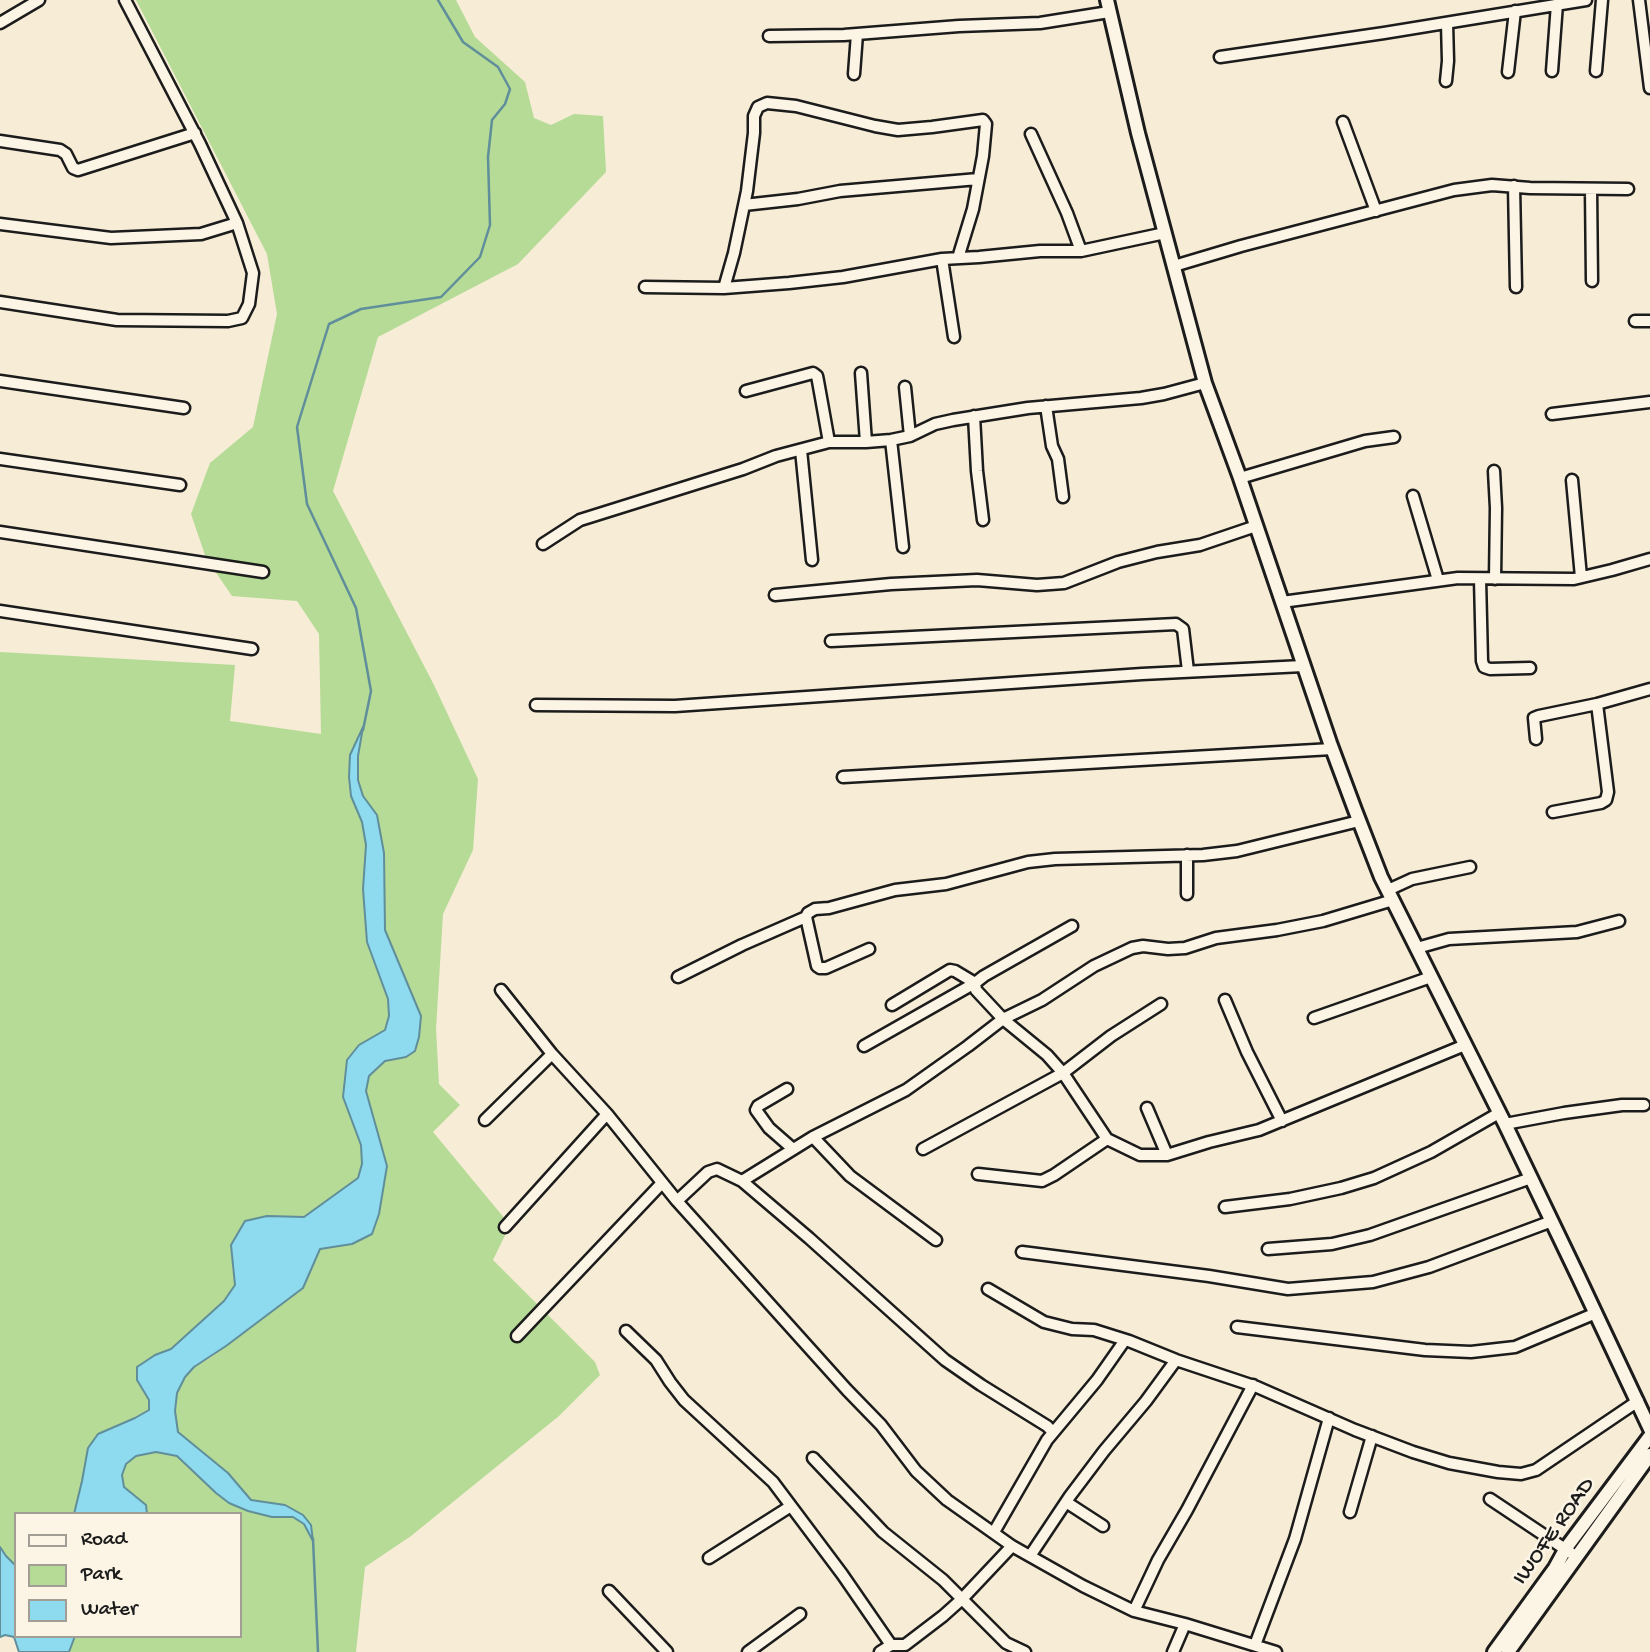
<!DOCTYPE html>
<html>
<head>
<meta charset="utf-8">
<style>
	body { margin:0 }
	#map { position:relative; width:1650px; height:1652px; overflow:hidden; background:#f7ecd6; font-family:"Gochi Hand",sans-serif }
	canvas { display:block }
	.legend { position:absolute; left:14px; top:1512px; width:228px; height:126px; box-sizing:border-box; background:#fcf5e5; border:2px solid #a29e95; margin:0; padding:9px 12px; list-style:none; font-size:21px; color:#1c1c1c }
	.legend li { display:flex; align-items:center; gap:14px; height:35px }
	.legend b { width:35px; border:2px solid #a29e95 }
</style>
</head>
<body>
<div id="map">
<canvas width="1650" height="1652"></canvas>
<ul class="legend">
<li><b style="height:9px;background:#fcf5e5"></b>Road</li>
<li><b style="height:19px;background:#b5db96"></b>Park</li>
<li><b style="height:19px;background:#8edaee"></b>Water</li>
</ul>
</div>
<script>
const ctx = document.querySelector('canvas').getContext('2d');
ctx.lineJoin = 'round';
function fill(path, color) { ctx.fillStyle = color; ctx.fill(path, 'evenodd'); }
const poly = rows => new Path2D(rows.map(r => 'M' + r).join(''));
function trace(path, color, width, dash) { ctx.strokeStyle = color; ctx.lineWidth = width; ctx.lineCap = dash ? 'butt' : 'round'; ctx.setLineDash(dash || []); ctx.stroke(path); }
function label(font, color, halo, rows, align = 'center') {
  ctx.font = font + ' "Gochi Hand",sans-serif'; ctx.lineWidth = 5; ctx.setLineDash([]); ctx.textBaseline = 'middle'; ctx.strokeStyle = halo; ctx.fillStyle = color; for (const [text, x, y, turn = 0] of rows) {
    ctx.save(); ctx.translate(x, y); ctx.rotate((+turn || 0) * Math.PI / 180); ctx.textAlign = isNaN(turn) ? turn : align; if (halo) ctx.strokeText(text, 0, 0); ctx.fillText(text, 0, 0); ctx.restore();
  }
}
const green = poly([
	[136,0,456,0,475,37,525,82,534,118,551,125,574,114,603,116,606,172,518,264,378,337,333,491,434,685,478,779,473,850,443,914,436,1029,439,1084,460,1105,433,1132,510,1225,493,1260,595,1362,600,1375,559,1416,411,1536,365,1567,356,1652,69,1652,75,1636,240,1636,240,1514,147,1514,146,1505,124,1487,122,1475,126,1464,136,1456,156,1452,177,1456,216,1493,272,1517,293,1517,304,1524,312,1539,311,1525,285,1505,251,1500,228,1473,178,1432,175,1411,177,1393,185,1377,194,1367,210,1358,264,1318,312,1266,320,1249,328,1247,387,1166,366,1090,369,1076,385,1061,406,1057,421,1017,385,930,384,853,377,815,363,796,358,780,358,756,362,730,351,796,362,822,366,845,363,889,364,906,388,999,389,1016,385,1030,359,1045,343,1097,361,1145,362,1164,358,1178,304,1217,267,1216,232,1265,235,1285,224,1301,171,1350,155,1355,143,1392,149,1400,149,1410,135,1418,98,1434,88,1448,82,1481,74,1514,16,1514,16,1566,6,1556,0,1547,0,652,235,665,230,721,321,734,319,634,297,601,232,596,206,558,191,514,210,463,253,427,277,314,267,254]
]);
const water = poly([
	[363,727,358,756,358,780,363,796,377,815,384,853,385,930,421,1016,419,1037,415,1051,406,1057,385,1061,369,1076,366,1091,387,1166,379,1214,372,1234,352,1244,320,1249,303,1288,226,1346,194,1367,185,1377,177,1393,175,1411,178,1432,228,1473,251,1500,285,1505,303,1515,311,1525,313,1541,304,1524,293,1517,272,1517,248,1511,229,1503,216,1493,177,1456,156,1452,136,1456,126,1464,122,1475,124,1487,146,1505,147,1514,74,1514,82,1481,88,1448,98,1434,135,1418,149,1410,149,1400,137,1380,137,1367,155,1355,171,1349,224,1301,235,1285,231,1245,245,1221,267,1216,304,1217,358,1178,362,1164,361,1145,343,1097,347,1060,359,1045,385,1030,389,1016,388,999,367,942,363,889,366,845,362,822,351,796,349,777,350,755,363,727],
	[0,1547,6,1556,16,1566,16,1636,75,1636,69,1652,19,1652,14,1637,5,1635,0,1637,0,1547]
]);
const stream = poly([
	[363,730,371,691,356,608,307,504,297,427,329,324,361,309,441,297,480,257,490,225,488,157,492,120,505,104,510,89,498,67,463,42,438,0],
	[313,1539,318,1652]
]);
const minor = poly([
	[1639,0,1650,88],
	[0,23,39,0],
	[769,36,844,35,959,26,1040,23,1109,12],
	[1220,57,1384,33,1586,0],
	[1552,71,1557,4],
	[1596,71,1602,0],
	[1508,72,1515,11],
	[854,74,857,34],
	[1446,81,1448,61,1447,23],
	[1343,122,1376,211],
	[1031,134,1067,213,1081,251],
	[0,141,60,150,66,154,73,168,78,170,195,133],
	[1514,186,1516,287],
	[1591,189,1592,281],
	[744,205,798,199,840,191,978,179],
	[0,224,111,238,201,234,237,223],
	[942,259,954,337],
	[1174,266,1241,246,1454,190,1492,185,1530,188,1628,189],
	[645,287,724,288,789,283,843,277,942,259,979,257,1040,251,1081,251,1165,233],
	[724,288,734,253,747,191,754,133,754,116,758,107,767,103,796,106,875,126,898,130,932,127,983,120,986,124,983,156,973,209,958,258],
	[0,302,117,320,228,321,242,318,249,304,253,273,237,223,200,144,125,0],
	[1635,321,1650,321],
	[861,373,866,442],
	[0,381,184,408],
	[905,387,910,436],
	[746,391,813,373,817,376,818,381,829,442],
	[1046,406,1052,446,1058,459,1063,497],
	[1552,414,1650,402],
	[974,416,977,471,983,520],
	[891,440,903,547],
	[801,450,812,560],
	[0,459,180,485],
	[1494,471,1496,508,1495,579],
	[1240,478,1365,441,1394,437],
	[1572,480,1581,577],
	[1413,496,1438,580],
	[0,532,263,572],
	[543,544,580,520,743,469,776,456,829,442,866,442,891,440,910,436,935,424,953,420,1028,408,1141,398,1164,394,1205,383],
	[1480,579,1482,661,1484,667,1490,669,1530,668],
	[775,595,891,584,977,580,1037,585,1064,583,1118,562,1157,552,1200,545,1256,526],
	[1282,602,1458,578,1574,579,1612,570,1650,559],
	[0,611,252,649],
	[831,641,1176,624,1183,629,1188,671],
	[536,705,675,706,1142,674,1303,666],
	[1536,739,1534,718,1539,716,1597,704,1650,689],
	[843,777,1332,749],
	[1553,812,1601,803,1606,800,1608,792,1597,704],
	[1187,855,1187,894],
	[1388,890,1412,879,1470,867],
	[1072,926,984,976,975,983,976,990,1003,1019,1047,1055,1063,1073,1107,1139,1140,1155,1167,1155,1209,1142,1259,1130,1465,1045],
	[1417,948,1449,939,1577,932,1619,921],
	[869,949,826,968,820,968,817,966,806,917,808,913,815,909,829,908,895,890,946,884,1028,862,1055,859,1203,855,1237,851,1359,821],
	[678,977,742,945,806,917],
	[501,990,552,1054,607,1114,677,1201,847,1390,881,1425,916,1471,947,1500,1012,1546,1083,1586,1134,1611,1185,1624,1276,1652],
	[1225,1000,1247,1052,1282,1121],
	[1314,1018,1431,977],
	[864,1046,975,983,955,971,950,970,892,1005],
	[787,1089,758,1106,756,1110,769,1128,793,1149],
	[1147,1108,1167,1155],
	[485,1120,552,1054],
	[1505,1124,1564,1113,1622,1105,1644,1105],
	[813,1137,850,1176,936,1240],
	[923,1149,1063,1073,1111,1036,1161,1004],
	[978,1174,1042,1181,1054,1175,1107,1139],
	[742,1181,809,1238,945,1360,981,1385,1047,1426,1053,1432],
	[677,1201,708,1172,717,1169,742,1181,813,1137,906,1090,968,1046,1003,1019,1042,1000,1094,966,1132,948,1143,946,1168,949,1185,948,1216,938,1277,930,1323,921,1393,900],
	[1225,1207,1290,1199,1341,1188,1374,1178,1431,1152,1499,1113],
	[505,1227,607,1114],
	[1268,1249,1332,1244,1370,1235,1531,1178],
	[1022,1252,1209,1276,1288,1289,1373,1282,1429,1267,1552,1221],
	[988,1289,1044,1322,1072,1329,1094,1330,1129,1341,1176,1360,1257,1387,1355,1430,1413,1452,1449,1463,1498,1472,1521,1474,1536,1470,1638,1401],
	[1237,1327,1425,1350,1471,1352,1515,1347,1596,1313],
	[626,1331,656,1360,670,1382,684,1400,773,1482,842,1574,891,1645],
	[517,1336,662,1183],
	[813,1458,883,1532,943,1580,1006,1643,1025,1652],
	[1490,1499,1571,1553],
	[1066,1502,1103,1526],
	[1350,1512,1372,1436],
	[994,1532,1047,1440,1097,1380,1125,1340],
	[1030,1556,1070,1496,1104,1451,1146,1401,1176,1360],
	[709,1558,791,1506],
	[609,1591,667,1652],
	[1134,1611,1158,1560,1187,1510,1253,1385],
	[1255,1645,1295,1539,1329,1418],
	[748,1652,800,1614],
	[880,1652,891,1645,905,1645,943,1616,962,1599,1012,1546],
	[1173,1652,1185,1624]
]);
const tertiary = poly([
	[1107,0,1138,133,1205,383,1240,478,1330,743,1355,810,1381,877,1505,1124,1578,1276,1650,1429],
	[1494,1652,1555,1568,1566,1548,1650,1436],
	[1508,1652,1650,1455]
]);
const streetNames = [
	["IWOFE ROAD",1555,1532,-55]
];
fill(green, '#b5db96');
fill(water, '#8edaee');
trace(water, '#608e9a', 2);
trace(stream, '#608e9a', 2.5);
trace(minor, '#1c1c1c', 15);
trace(tertiary, '#1c1c1c', 18);
trace(minor, '#fcf5e5', 10);
trace(tertiary, '#fcf5e5', 12);
label('23px', '#1c1c1c', '#fcf5e5', streetNames);
</script>
</body>
</html>
